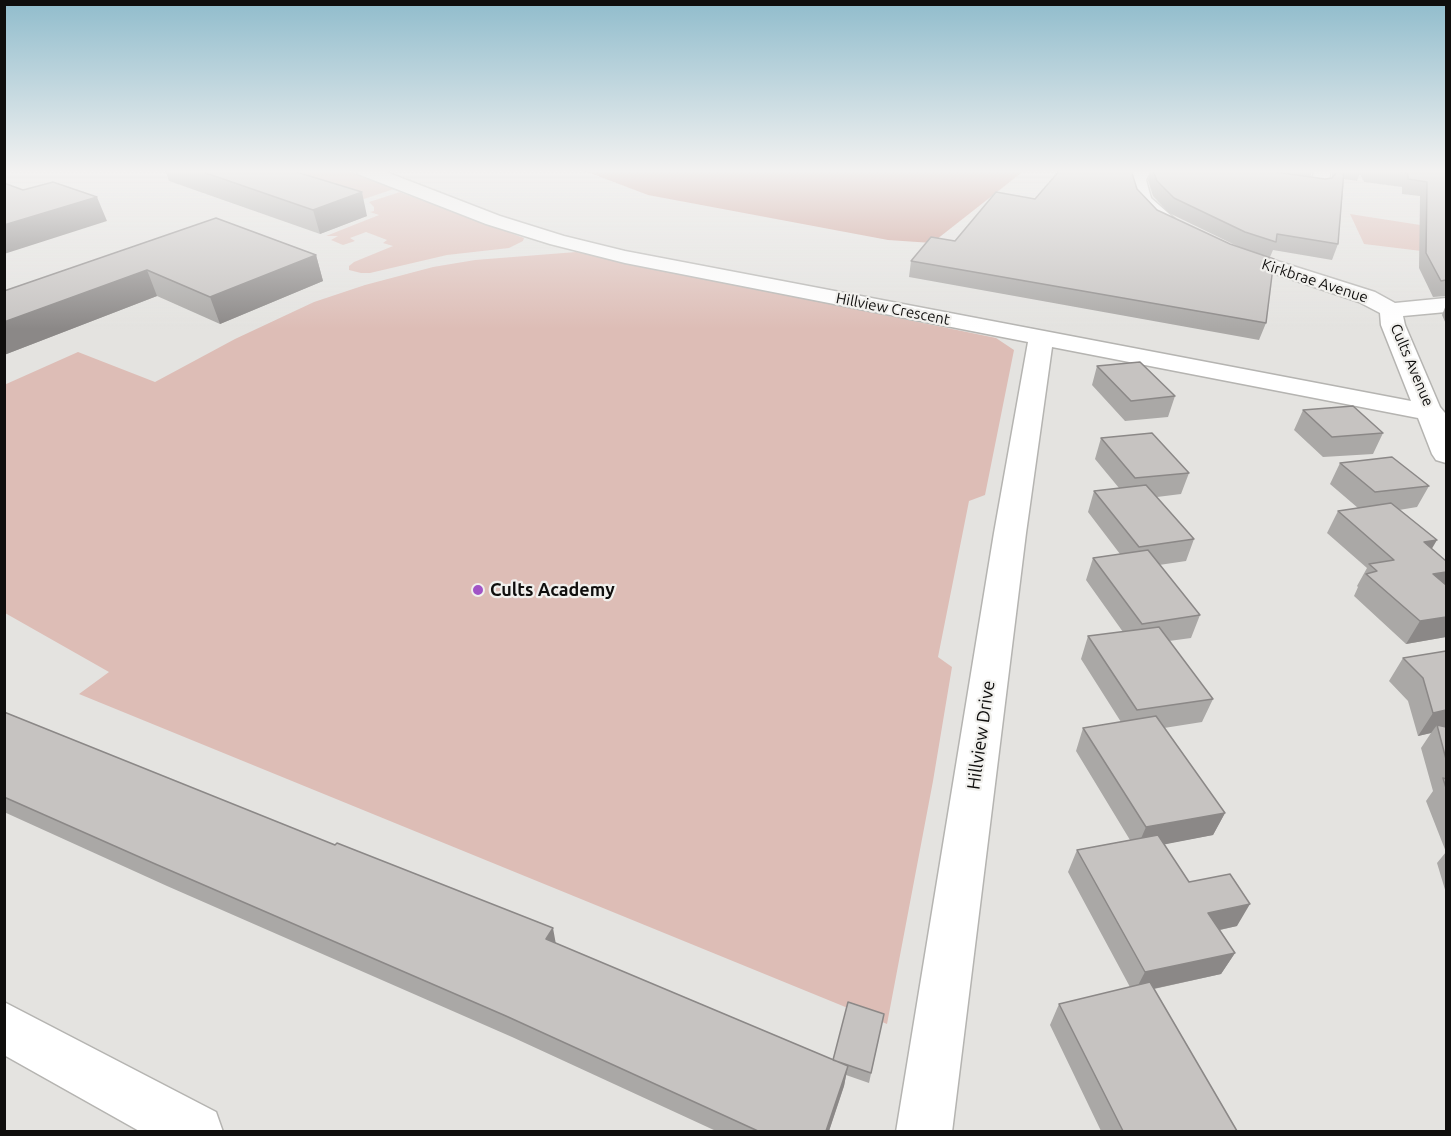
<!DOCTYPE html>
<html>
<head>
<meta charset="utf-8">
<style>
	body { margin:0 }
	#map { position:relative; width:1451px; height:1136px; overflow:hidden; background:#e4e3e0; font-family:Ubuntu,sans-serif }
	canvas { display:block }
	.frame { position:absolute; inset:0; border:6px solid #0f0e0d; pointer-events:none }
</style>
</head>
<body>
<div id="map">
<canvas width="1451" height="1136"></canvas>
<div class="frame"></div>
</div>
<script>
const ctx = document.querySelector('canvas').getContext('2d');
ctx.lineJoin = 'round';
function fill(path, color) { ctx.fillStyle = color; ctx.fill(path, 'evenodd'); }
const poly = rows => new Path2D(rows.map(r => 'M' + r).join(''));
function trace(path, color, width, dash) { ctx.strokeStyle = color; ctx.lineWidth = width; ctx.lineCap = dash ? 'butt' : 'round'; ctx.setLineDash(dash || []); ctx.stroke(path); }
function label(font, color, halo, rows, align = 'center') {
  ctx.font = font + ' Ubuntu,sans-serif'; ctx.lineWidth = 4.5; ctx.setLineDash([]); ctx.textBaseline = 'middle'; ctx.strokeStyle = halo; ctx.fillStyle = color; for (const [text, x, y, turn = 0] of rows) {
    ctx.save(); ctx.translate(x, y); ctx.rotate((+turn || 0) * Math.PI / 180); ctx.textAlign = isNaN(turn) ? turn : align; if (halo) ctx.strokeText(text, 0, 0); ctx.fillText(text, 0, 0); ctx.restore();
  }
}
const green = poly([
	[271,170,346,170,394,189,364,199],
	[400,192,524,238,523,241,509,248,447,255,370,273,361,273,349,270,349,266,354,262,393,246,383,243,387,240,366,232,350,238,355,241,343,245,331,240,338,236,326,236,379,215,370,212,374,211,374,207,369,202],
	[1350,214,1446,229,1446,254,1364,244],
	[576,252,996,338,1014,350,985,495,969,501,938,657,952,667,933,781,887,1024,79,694,109,672,5,613,4,385,78,352,155,382,235,339,314,302,365,285,433,267,475,260]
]);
const forest = poly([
	[582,170,1025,170,932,243,888,240,648,195]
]);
const minor = poly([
	[356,170,381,170,500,216,564,236,625,251,1411,401,1381,325,1380,313,1359,302,1222,256,1219,252,1222,248,1229,246,1236,248,1375,292,1395,303,1446,298,1446,312,1403,316,1405,325,1440,407,1445,413,1446,463,1436,460,1432,454,1418,418,1052,347,1026,533,952,1132,896,1132,994,533,1028,342,625,263,550,244,486,224,358,174,356,170],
	[1134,170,1151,170,1146,180,1151,198,1176,220,1179,224,1176,228,1162,228,1143,213,1135,203,1128,180,1134,170],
	[1195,170,1244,170,1312,179,1315,170,1327,170,1330,174,1329,186,1326,190,1320,191,1203,175,1195,170],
	[4,1002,216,1112,223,1132,141,1132,4,1055,4,1002]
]);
const wall = poly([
	[165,170,290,170,367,216,320,234,169,181],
	[1151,170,1261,170,1325,179,1332,178,1332,174,1329,170,1446,170,1446,296,1433,297,1419,268,1420,196,1402,194,1402,187,1364,182,1360,174,1357,181,1344,179,1338,244,1332,260,1273,250,1270,257,1266,323,1259,340,909,277,911,261,955,241,1035,199,1131,172,1137,189,1157,210,1230,244,1239,247,1169,213,1153,196,1148,180],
	[1264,170,1313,170,1310,177],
	[216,218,316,255,323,281,220,324,157,296,4,355,4,291],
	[1446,305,1446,324,1442,315],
	[1097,366,1175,396,1168,417,1125,421,1092,385],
	[1303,410,1383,433,1373,454,1323,457,1294,430],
	[1101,438,1189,473,1181,494,1157,497,1194,539,1186,561,1159,565,1200,615,1191,638,1169,641,1213,699,1202,722,1164,728,1225,813,1213,835,1164,844,1189,882,1237,926,1220,930,1235,953,1221,974,1154,989,1237,1131,1101,1131,1050,1025,1059,1004,1130,987,1068,872,1077,850,1130,840,1076,751,1083,728,1121,722,1081,659,1088,636,1123,632,1086,580,1093,558,1120,554,1088,512,1094,491,1119,488,1095,459],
	[1340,463,1429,486,1417,507,1399,510,1432,549,1446,637,1406,644,1354,596,1358,587,1357,586,1367,568,1327,533,1338,511,1358,508,1330,484],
	[1446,651,1446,893,1437,863,1446,852,1426,801,1433,791,1421,748,1431,733,1418,736,1408,701,1389,681,1403,658],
	[4,712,833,1060,884,1014,869,1083,846,1075,844,1086,829,1131,716,1131,512,1037,167,886,4,812]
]);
const shadedWall = poly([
	[362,192,367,216,320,234,313,210],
	[97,197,107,221,4,254,4,225],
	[316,255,323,281,220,324,210,297],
	[147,270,157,296,4,355,4,322],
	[1437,540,1424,562,1424,542],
	[1446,572,1446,588,1433,574],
	[1446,617,1446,637,1406,644,1420,621],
	[1446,710,1446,730,1437,725,1431,733,1418,736,1433,713],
	[1225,813,1213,835,1136,850,1146,827],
	[1250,904,1237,926,1196,935,1208,913],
	[553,928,557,950,546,939],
	[1235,953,1221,974,1134,993,1145,972],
	[848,1066,844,1086,829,1131,826,1131]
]);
const building = poly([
	[197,170,290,170,362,192,313,210,197,170],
	[1060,170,1131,170,1137,189,1157,210,1230,244,1274,259,1266,323,911,261,931,237,955,241,996,192,1035,199,1060,170],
	[1153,170,1261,170,1325,179,1332,178,1337,172,1337,170,1344,170,1338,244,1277,234,1276,242,1245,232,1174,198,1157,181,1153,170],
	[1387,170,1446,170,1446,280,1441,281,1426,253,1427,182,1408,179,1408,173,1387,170],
	[53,182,97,197,4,225,4,183,23,190,53,182],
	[216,218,316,255,210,297,147,270,4,322,4,291,216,218],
	[1140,362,1175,396,1131,401,1097,366,1140,362],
	[1353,406,1383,433,1332,437,1303,410,1353,406],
	[1152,433,1189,473,1135,478,1101,438,1152,433],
	[1392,457,1429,486,1375,492,1340,463,1392,457],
	[1146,485,1194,539,1139,547,1094,491,1146,485],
	[1391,503,1437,540,1424,542,1446,561,1446,572,1433,574,1446,585,1446,617,1420,621,1366,574,1377,571,1369,564,1394,560,1338,511,1391,503],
	[1148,550,1200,615,1142,624,1093,558,1148,550],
	[1159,627,1213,699,1137,710,1088,636,1159,627],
	[1446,651,1446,710,1433,713,1423,678,1403,658,1446,651],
	[4,712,335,845,337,843,553,928,546,939,848,1066,826,1131,758,1131,506,1016,153,863,4,797,4,712],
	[1156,716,1225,813,1146,827,1083,728,1156,716],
	[1437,725,1446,727,1446,759,1437,725],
	[1443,778,1446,779,1446,788,1443,778],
	[1158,835,1189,882,1230,874,1250,904,1208,913,1235,953,1145,972,1077,850,1158,835],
	[1150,982,1237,1131,1123,1131,1059,1004,1150,982],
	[848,1002,884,1014,871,1073,833,1060,848,1002]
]);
const markers = [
	[478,590,6,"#a154c6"]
];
const farStreetnames = [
	["Kirkbrae Avenue",1315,281,18],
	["Hillview Crescent",893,309,11],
	["Cults Avenue",1412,365,67]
];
const poiNames = [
	["Cults Academy",490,590]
];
const streetNames = [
	["Hillview Drive",981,735,-82]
];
fill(green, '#ddbdb6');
fill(forest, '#cb9b91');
trace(minor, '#b5b4b1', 3);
fill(minor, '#fff');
fill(wall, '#aaa8a6');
fill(shadedWall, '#8b8887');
fill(building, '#c6c3c1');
trace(building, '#8b8887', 1.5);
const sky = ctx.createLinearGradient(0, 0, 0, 329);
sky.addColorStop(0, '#90bccc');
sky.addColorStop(0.52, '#f3f2f1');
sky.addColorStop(1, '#f3f2f100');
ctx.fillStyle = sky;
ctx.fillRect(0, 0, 1451, 329);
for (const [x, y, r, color] of markers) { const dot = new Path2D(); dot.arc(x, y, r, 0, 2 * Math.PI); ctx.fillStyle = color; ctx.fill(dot); trace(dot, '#f1f0ed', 2); }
label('15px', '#0f0e0d', '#f1f0ed', farStreetnames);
label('bold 18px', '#0f0e0d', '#f1f0ed', poiNames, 'left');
label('18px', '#0f0e0d', '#f1f0ed', streetNames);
</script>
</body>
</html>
